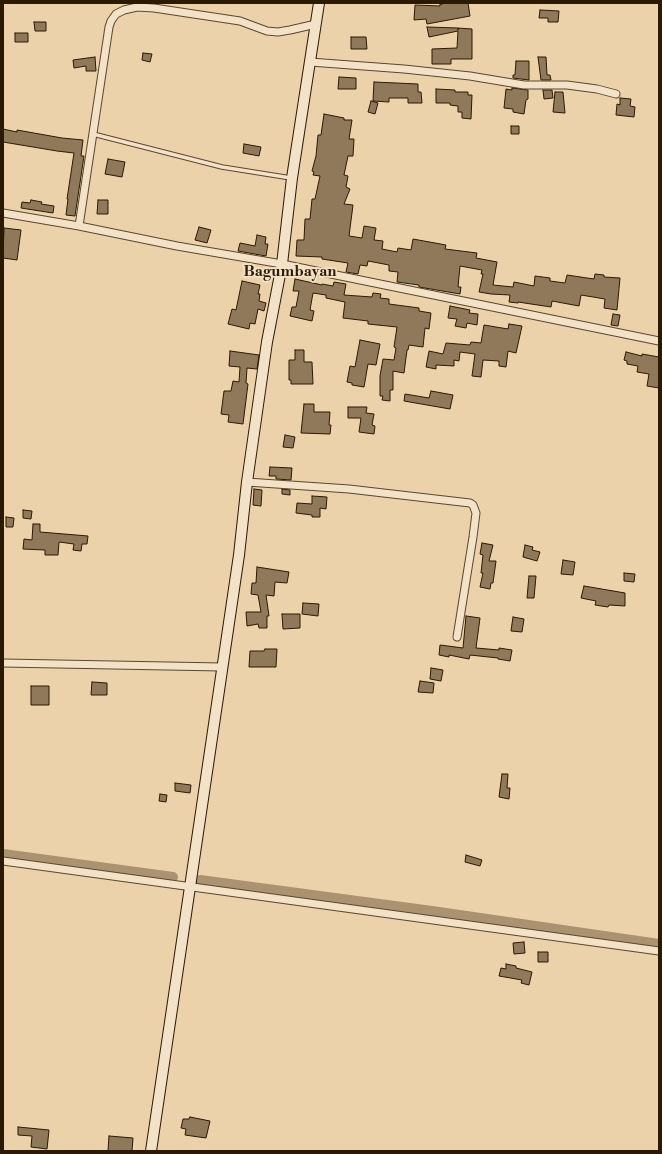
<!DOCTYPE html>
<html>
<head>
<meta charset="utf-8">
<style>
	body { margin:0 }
	#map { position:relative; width:662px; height:1154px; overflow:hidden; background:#ecd2ab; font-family:"Libre Bodoni",serif }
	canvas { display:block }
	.frame { position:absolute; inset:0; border:4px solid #2c1902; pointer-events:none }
</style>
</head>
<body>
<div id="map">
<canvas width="662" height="1154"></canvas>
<div class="frame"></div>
</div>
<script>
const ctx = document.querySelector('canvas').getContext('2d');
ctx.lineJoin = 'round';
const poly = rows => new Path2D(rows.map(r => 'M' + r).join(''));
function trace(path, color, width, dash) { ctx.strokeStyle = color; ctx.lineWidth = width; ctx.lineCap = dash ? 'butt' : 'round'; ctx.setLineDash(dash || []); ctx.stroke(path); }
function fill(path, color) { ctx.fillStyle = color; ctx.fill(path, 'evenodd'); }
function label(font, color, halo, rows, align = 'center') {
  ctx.font = font + ' "Libre Bodoni",serif'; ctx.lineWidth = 3.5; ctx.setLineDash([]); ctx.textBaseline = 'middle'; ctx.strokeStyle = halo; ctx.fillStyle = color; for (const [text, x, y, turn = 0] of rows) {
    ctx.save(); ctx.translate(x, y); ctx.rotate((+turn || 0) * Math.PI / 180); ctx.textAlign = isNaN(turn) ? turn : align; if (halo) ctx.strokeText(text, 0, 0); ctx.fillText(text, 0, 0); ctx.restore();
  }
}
const canal = poly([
	[3,854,173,877],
	[200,880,432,911,659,944]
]);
const building = poly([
	[443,3,468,3,470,16,427,24,426,19,414,20,415,5,440,6,440,4,443,4,443,3],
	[540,10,559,11,558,22,548,22,548,18,539,18,540,10],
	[34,22,46,22,46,31,35,31,34,22],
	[427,27,458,28,458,30,458,28,472,29,472,59,451,59,451,64,432,64,432,49,457,48,458,31,429,37,427,27],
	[15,33,28,33,28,42,15,42,15,33],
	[351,37,366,37,367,49,351,49,351,37],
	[143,53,152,54,150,62,142,60,143,53],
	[95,57,96,71,86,71,86,66,74,68,73,60,95,57],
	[538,57,546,57,547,75,550,75,551,80,541,80,538,57],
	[516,61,529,61,529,80,513,78,513,75,515,75,516,61],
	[339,77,356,78,356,89,338,89,339,77],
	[374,82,418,84,418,92,421,92,422,103,408,103,408,98,389,98,389,102,373,101,374,82],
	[512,88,528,90,528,99,526,100,524,114,513,112,513,109,504,108,506,89,512,90,512,88],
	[436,89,455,90,455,92,468,92,468,95,472,95,471,119,462,118,462,112,458,112,458,106,450,105,450,103,436,103,436,89],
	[543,90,552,90,553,98,544,99,543,90],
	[555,92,563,92,565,113,553,112,555,92],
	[620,98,631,99,630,106,635,107,634,117,616,115,617,104,620,105,620,98],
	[371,101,378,103,375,114,368,112,371,101],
	[324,114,344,118,344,120,352,120,349,139,354,139,353,156,348,156,344,175,348,176,346,187,350,189,344,204,353,205,349,236,362,238,364,226,376,228,374,240,383,241,382,249,397,252,398,248,411,250,413,239,446,245,445,249,477,253,476,258,497,262,493,285,513,287,514,282,534,286,535,276,550,278,550,281,565,283,567,275,594,279,595,274,604,275,604,277,620,278,617,310,604,308,605,299,581,295,579,306,552,301,551,307,518,302,518,303,509,302,510,295,491,294,479,292,483,274,481,274,482,270,460,266,458,287,461,287,460,294,419,287,419,285,397,282,398,272,389,271,389,265,368,261,367,266,360,265,358,274,346,272,348,263,322,259,322,257,296,256,297,240,304,240,305,219,310,219,312,199,315,199,320,176,313,175,314,172,312,171,316,156,318,135,321,135,324,114],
	[511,126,519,126,519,134,511,134,511,126],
	[3,129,17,132,17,130,62,138,83,140,81,156,84,156,75,216,66,215,68,199,67,199,74,153,57,151,3,142,3,129],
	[244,144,261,147,259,156,243,153,244,144],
	[108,159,125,162,122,177,105,174,108,159],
	[31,200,42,202,41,204,54,206,53,213,21,208,22,202,30,203,31,200],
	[98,200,108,200,108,214,97,214,98,200],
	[199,227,211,230,207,243,195,240,199,227],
	[4,228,21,230,17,260,3,258,4,228],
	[257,235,266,237,265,244,268,244,266,256,238,251,240,243,255,246,257,235],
	[295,279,322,285,322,284,333,286,334,282,346,284,344,295,372,297,373,293,381,294,380,298,389,299,389,304,419,308,419,311,431,313,429,329,425,328,423,347,409,345,408,350,407,350,404,373,393,371,393,390,390,390,390,401,382,400,383,396,380,396,380,376,383,359,394,360,396,348,394,347,397,327,368,324,368,321,343,318,345,302,326,298,326,295,313,293,310,310,314,311,312,321,290,316,292,307,296,307,299,291,293,291,295,279],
	[242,281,260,285,258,294,260,294,259,301,266,303,264,311,258,309,255,324,250,323,249,329,228,324,232,309,236,310,242,281],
	[450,306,470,310,469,313,478,314,477,325,467,323,466,328,455,326,457,319,448,318,450,306],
	[613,314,620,315,618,326,611,325,613,314],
	[509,324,522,326,516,353,508,351,506,367,499,366,499,361,483,360,481,377,472,376,475,354,460,352,459,361,454,360,454,366,436,365,436,369,426,367,429,351,443,354,446,343,470,345,471,342,481,343,484,325,508,329,509,324],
	[360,340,380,344,376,365,368,364,364,387,352,385,352,383,347,382,350,366,355,367,360,340],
	[295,350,304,350,304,362,312,362,313,384,291,384,291,380,289,380,289,360,295,360,295,350],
	[230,351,259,355,257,369,247,368,246,383,248,384,243,424,228,422,229,415,221,414,224,391,231,391,233,381,239,382,240,367,229,366,230,351],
	[626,352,642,356,642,354,659,357,659,388,647,386,649,374,637,372,638,366,627,364,627,361,624,360,626,352],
	[431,391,453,395,450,409,404,401,405,394,429,398,431,391],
	[304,404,314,404,314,412,330,412,329,425,331,425,330,434,301,433,304,404],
	[348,407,367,407,366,413,374,414,372,425,375,426,374,434,359,432,361,418,348,418,348,407],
	[285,435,295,437,293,448,283,447,285,435],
	[270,467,292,468,291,480,276,479,276,476,269,476,270,467],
	[254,489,262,490,261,506,253,505,254,489],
	[282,489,290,490,290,495,282,494,282,489],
	[312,496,327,497,326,509,320,508,320,517,312,517,312,515,296,513,297,503,312,504,312,496],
	[23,510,32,511,31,519,23,518,23,510],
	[6,517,14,518,13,527,6,527,6,517],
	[33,524,40,524,40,532,88,536,87,544,82,544,81,551,73,550,74,544,59,542,58,555,45,555,45,550,23,549,24,539,32,540,33,524],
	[482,543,493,545,489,561,496,561,493,583,491,583,490,589,480,587,483,573,481,573,483,555,480,554,482,543],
	[525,545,533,547,532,550,540,552,537,561,523,557,525,545],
	[563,560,575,562,573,575,561,574,563,560],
	[257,567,289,572,287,583,275,582,274,596,266,595,269,616,267,616,267,628,259,628,258,624,247,626,246,612,261,612,258,595,251,594,252,583,256,583,257,567],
	[624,573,635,574,634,582,624,581,624,573],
	[529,576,536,576,534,598,527,598,529,576],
	[584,586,625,593,625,606,609,605,608,607,595,605,596,601,581,598,584,586],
	[303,603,319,604,318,616,302,614,303,603],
	[282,614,300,614,300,628,283,629,282,614],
	[466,616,480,618,476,648,499,650,499,648,512,650,510,661,498,659,498,658,470,655,469,659,449,655,449,657,439,655,440,645,463,648,466,616],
	[513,617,524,619,522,632,511,631,513,617],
	[265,649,277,649,276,667,249,667,250,651,264,651,265,649],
	[431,668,443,670,441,681,430,679,431,668],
	[420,681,434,683,433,693,418,692,420,681],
	[92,682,107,683,107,695,91,695,92,682],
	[31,686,49,686,49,705,31,705,31,686],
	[502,774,508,774,507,788,510,788,509,799,499,797,502,774],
	[175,783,191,785,190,793,175,791,175,783],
	[160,794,167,795,166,802,159,801,160,794],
	[466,855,482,860,480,866,465,862,466,855],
	[524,942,525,953,514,954,513,943,524,942],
	[538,952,548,952,548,962,538,962,538,952],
	[506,964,516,966,516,968,532,972,529,985,521,983,522,980,499,976,501,968,506,969,506,964],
	[190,1117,210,1121,206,1138,185,1135,186,1129,181,1128,183,1119,189,1119,190,1117],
	[18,1127,49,1130,47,1149,31,1147,32,1136,18,1135,18,1127],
	[109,1136,133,1138,132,1151,108,1151,109,1136]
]);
const lane = poly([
	[93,134,222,167,291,178]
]);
const street = poly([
	[310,62,404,69,470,76,524,85,567,85,597,89,616,94],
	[3,213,79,226,177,246,282,264,659,341],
	[79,226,109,27,111,21,116,14,124,10,137,7,154,8,240,21,267,31,278,32,290,30,316,24],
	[247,482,349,489,470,503,473,505,476,513,473,537,457,637],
	[3,663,222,667],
	[3,861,659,951]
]);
const secondary = poly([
	[151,1151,239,555,247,482,267,342,282,264,292,178,319,3]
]);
const quarterNames = [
	["Bagumbayan",290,272]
];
trace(canal, '#ab9372', 10);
fill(building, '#90795a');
trace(building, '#2c1902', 1);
trace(lane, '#5c472c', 5.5);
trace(street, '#5c472c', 9);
trace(secondary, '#2c1902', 12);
trace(lane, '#f3e2c8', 3.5);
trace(street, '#f3e2c8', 7);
trace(secondary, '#f3e2c8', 10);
label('bold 15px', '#2c1902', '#f3e2c8', quarterNames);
</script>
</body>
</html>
